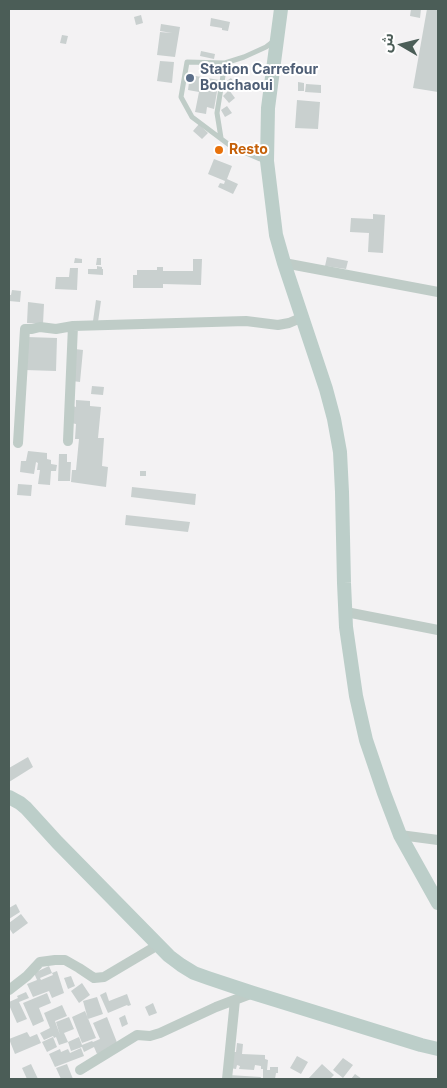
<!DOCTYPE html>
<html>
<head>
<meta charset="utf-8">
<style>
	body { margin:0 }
	#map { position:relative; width:447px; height:1088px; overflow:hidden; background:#f3f2f3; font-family:Inter,"Noto Sans Arabic",sans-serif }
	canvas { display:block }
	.frame { position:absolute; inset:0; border:10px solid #4b5d57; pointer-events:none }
	.north { position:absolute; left:377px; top:20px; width:50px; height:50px; -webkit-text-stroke:4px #fff; paint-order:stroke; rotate:278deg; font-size:14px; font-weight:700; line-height:20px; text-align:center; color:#4b5d57 }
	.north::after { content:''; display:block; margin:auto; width:18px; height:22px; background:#4b5d57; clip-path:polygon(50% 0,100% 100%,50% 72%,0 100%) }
</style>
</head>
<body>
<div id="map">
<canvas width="447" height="1088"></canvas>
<div class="frame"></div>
<div class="north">ش</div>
</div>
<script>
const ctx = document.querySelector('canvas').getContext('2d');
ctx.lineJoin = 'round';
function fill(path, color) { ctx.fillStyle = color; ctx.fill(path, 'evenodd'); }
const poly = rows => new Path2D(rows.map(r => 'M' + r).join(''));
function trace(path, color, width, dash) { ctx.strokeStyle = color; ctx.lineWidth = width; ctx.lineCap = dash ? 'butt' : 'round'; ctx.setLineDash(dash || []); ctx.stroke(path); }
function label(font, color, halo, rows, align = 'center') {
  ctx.font = font + ' Inter,sans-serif'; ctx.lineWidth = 4; ctx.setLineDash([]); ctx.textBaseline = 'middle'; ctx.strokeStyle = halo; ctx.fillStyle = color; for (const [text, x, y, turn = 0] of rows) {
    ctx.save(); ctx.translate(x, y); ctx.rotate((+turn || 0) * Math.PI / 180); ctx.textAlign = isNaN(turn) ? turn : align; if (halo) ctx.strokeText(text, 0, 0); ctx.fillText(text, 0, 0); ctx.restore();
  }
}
const building = poly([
	[411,9,421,9,420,18,410,16],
	[427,9,438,9,438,92,413,88],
	[141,15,143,23,136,25,134,17],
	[211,18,230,22,228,31,222,30,222,28,210,26],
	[161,24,180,27,175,57,157,55,160,32,172,33,160,31],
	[62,35,68,36,66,44,60,43],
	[201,51,215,54,214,59,200,56],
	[160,61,174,62,172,83,157,81],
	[190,75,219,80,214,109,207,107,206,114,195,112,199,92,188,90],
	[231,78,236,85,230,89,225,82],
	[298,82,304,83,304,91,298,91],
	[306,84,321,85,321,93,305,92],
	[229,90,235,98,229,103,223,96],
	[297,100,320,102,318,129,295,128],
	[227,106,232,113,225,117,221,110],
	[199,124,208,133,202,139,193,131],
	[214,159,232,166,227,179,238,184,233,194,218,187,220,183,224,184,225,181,208,174],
	[373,214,385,215,383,253,368,252,369,233,350,232,351,218,373,219],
	[327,257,348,261,346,269,325,266],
	[75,258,82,259,82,263,74,263],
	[97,258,101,258,101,265,96,265],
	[193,259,202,259,201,285,163,284,163,288,133,288,133,275,137,275,137,270,157,270,157,267,163,267,163,271,193,271],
	[97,266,102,267,102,269,103,269,103,275,88,274,88,269,97,269],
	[70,268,78,268,77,290,55,289,56,277,69,277],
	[12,290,21,291,20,302,9,301,9,295,11,295],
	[96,300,101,301,98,322,93,321],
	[28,302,44,304,43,324,27,323],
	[27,337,57,338,56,371,25,370],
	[75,349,83,350,80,382,72,381],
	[92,386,104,387,103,395,91,394],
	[76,400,90,401,90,406,101,407,98,438,104,438,102,466,108,467,106,487,71,482,72,470,76,470,79,439,75,439,76,424,71,423,73,406,76,407],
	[28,451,47,453,47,459,51,460,51,464,57,465,56,471,51,471,50,485,38,484,40,470,37,470,38,463,36,462,34,474,20,472,21,461,26,461],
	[59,454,67,454,67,462,71,462,70,481,58,481],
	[140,471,146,471,146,476,140,476],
	[18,484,32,485,31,496,17,495],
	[132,487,196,494,195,505,131,497],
	[126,515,190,522,188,532,125,525],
	[28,757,33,767,9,782,9,768],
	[16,904,20,912,9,919,9,908],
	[21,914,28,923,13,934,9,928,9,923],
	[49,966,52,973,40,978,41,980,53,975,52,973,57,971,64,993,52,998,49,991,33,997,27,984,37,980,34,973],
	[71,976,75,986,68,989,64,978],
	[82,983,90,995,79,1003,71,991],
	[26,992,29,998,19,1002,27,1019,17,1023,9,1005,9,1002,18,998,17,996],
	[106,992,109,1001,127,994,131,1005,128,1006,127,1005,108,1013,100,995],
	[47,993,51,1003,39,1008,44,1021,33,1026,23,1003],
	[97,997,103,1014,88,1019,83,1001],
	[153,1003,157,1013,149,1016,145,1007],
	[62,1005,67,1016,55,1021,60,1035,56,1022,69,1017,74,1029,64,1033,68,1042,79,1037,82,1045,92,1041,93,1042,100,1039,93,1023,107,1017,118,1045,97,1054,94,1047,84,1052,82,1047,71,1051,68,1042,59,1045,56,1037,54,1038,53,1036,44,1040,40,1033,50,1028,44,1013],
	[85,1011,96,1038,82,1043,72,1017],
	[125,1015,128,1024,122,1027,119,1018],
	[27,1032,30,1037,37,1034,41,1043,15,1054,9,1039],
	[53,1037,57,1047,47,1052,42,1042],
	[237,1043,243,1044,242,1054,265,1055,265,1059,268,1060,267,1070,270,1070,270,1067,278,1067,278,1073,276,1073,275,1079,263,1079,263,1069,261,1069,261,1066,255,1065,254,1070,239,1069,240,1066,237,1065,236,1069,229,1068,234,1052,236,1052],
	[81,1048,84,1056,55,1067,49,1054,60,1049,61,1052,68,1049,70,1053],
	[297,1056,308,1062,301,1074,290,1068],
	[343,1058,353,1065,343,1078,333,1070],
	[31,1064,38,1079,27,1079,22,1068],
	[67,1064,73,1079,61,1079,56,1068],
	[322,1064,334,1075,330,1079,308,1079],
	[355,1074,362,1079,351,1079],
	[229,1075,261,1077,260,1079,229,1079]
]);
const lane = poly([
	[221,138,217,113,225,63],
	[266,161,260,159,232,147,192,117,181,97,187,62,225,63,244,57,266,47,275,40]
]);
const street = poly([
	[284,263,438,292],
	[68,441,73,326,246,321,278,325,289,323,303,317],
	[18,443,25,329,32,329,40,327,56,329,73,326],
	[346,612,438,630],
	[400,835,438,840],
	[9,990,27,976,40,962,55,960,65,960,79,968,94,978,104,977,158,945],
	[80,1070,137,1035,150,1036,160,1033,216,1007,253,993],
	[227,1079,235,1000]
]);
const secondary = poly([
	[281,9,268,108,267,161,276,235,284,263,326,389,334,419,340,452,342,492,344,583,346,627,356,696,366,740,384,793,400,835,438,903],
	[9,797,20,803,26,808,57,842,169,956,181,965,194,973,208,978,253,993,421,1045,438,1049]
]);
const markers = [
	[190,78,5,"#5c6f8a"],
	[219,150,5,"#e8710a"]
];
const serviceNames = [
	["Station Carrefour",200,70],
	["Bouchaoui",200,86]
];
const foodNames = [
	["Resto",229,150]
];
fill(building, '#c9d0cf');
trace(lane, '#bfccc7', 5);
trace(street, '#bfccc7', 10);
trace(secondary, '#bccec9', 14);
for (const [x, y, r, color] of markers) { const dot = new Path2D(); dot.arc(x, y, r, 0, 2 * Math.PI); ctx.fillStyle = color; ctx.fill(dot); trace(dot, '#fff', 2); }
label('bold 14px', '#4e5e75', '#fff', serviceNames, 'left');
label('bold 14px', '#c56008', '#fff', foodNames, 'left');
</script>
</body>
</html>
